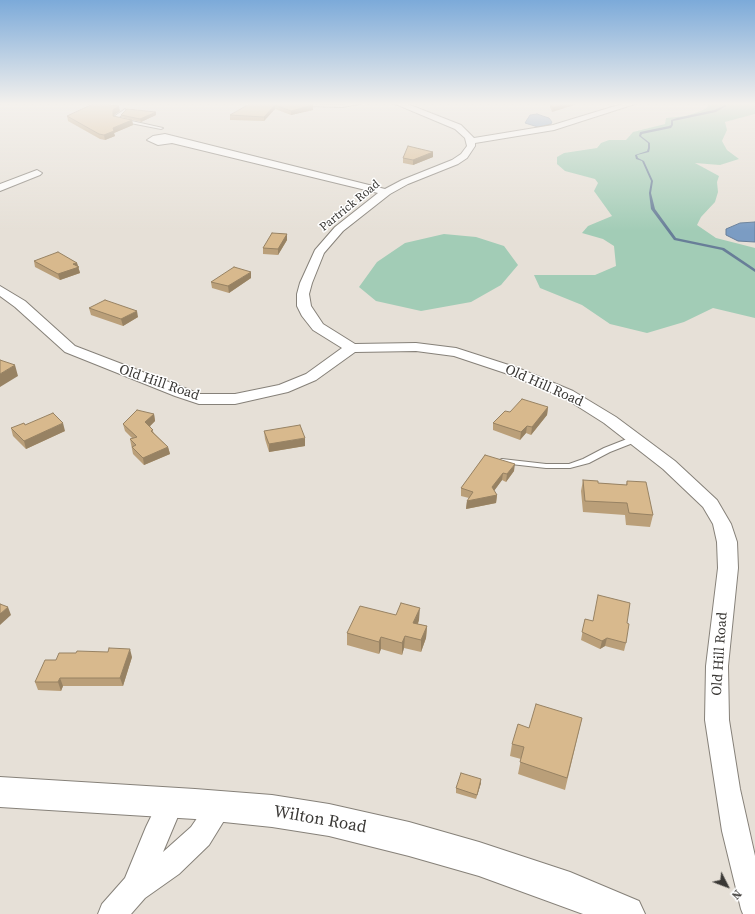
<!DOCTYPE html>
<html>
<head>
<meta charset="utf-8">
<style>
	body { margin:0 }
	#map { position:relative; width:755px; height:914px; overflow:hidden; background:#e6e0d7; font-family:"Source Serif 4",serif }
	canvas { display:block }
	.north { position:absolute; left:707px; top:866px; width:40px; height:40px; -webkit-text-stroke:3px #fff; paint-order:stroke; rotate:132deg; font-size:11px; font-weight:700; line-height:16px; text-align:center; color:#3a3835 }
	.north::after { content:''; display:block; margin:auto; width:14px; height:18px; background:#3a3835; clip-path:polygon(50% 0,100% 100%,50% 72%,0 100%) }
</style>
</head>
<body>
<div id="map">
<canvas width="755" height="914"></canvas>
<div class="north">N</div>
</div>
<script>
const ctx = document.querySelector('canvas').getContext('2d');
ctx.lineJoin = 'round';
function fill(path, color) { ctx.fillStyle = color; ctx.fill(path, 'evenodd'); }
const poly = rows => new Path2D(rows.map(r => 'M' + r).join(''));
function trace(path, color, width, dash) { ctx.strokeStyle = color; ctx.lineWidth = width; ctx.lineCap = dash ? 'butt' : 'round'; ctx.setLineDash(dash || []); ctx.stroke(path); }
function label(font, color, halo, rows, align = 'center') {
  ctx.font = font + ' "Source Serif 4",serif'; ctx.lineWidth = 3; ctx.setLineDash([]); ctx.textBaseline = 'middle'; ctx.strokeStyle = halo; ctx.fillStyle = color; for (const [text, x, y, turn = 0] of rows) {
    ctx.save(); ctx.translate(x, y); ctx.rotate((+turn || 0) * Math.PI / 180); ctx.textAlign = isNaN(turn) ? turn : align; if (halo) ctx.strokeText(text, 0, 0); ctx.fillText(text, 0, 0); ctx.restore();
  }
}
const green = poly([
	[707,103,755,103,755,114,725,122,727,130,722,141,727,150,739,159,720,165,695,163,719,176,717,182,718,192,715,202,701,217,697,225,716,238,755,248,755,318,713,308,684,322,647,333,610,324,582,305,540,288,534,275,595,275,616,266,614,246,603,239,582,233,588,226,612,216,594,191,598,183,595,179,565,171,557,164,557,157,564,153,597,148,601,143,609,140,626,140,633,132,665,124,666,118,685,116,701,111,708,107],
	[444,234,476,237,504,246,518,265,501,285,471,302,421,311,376,301,359,287,377,262,405,243]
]);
const water = poly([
	[537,114,549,118,552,122,551,124,538,127,525,123,530,115,537,114],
	[755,222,755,242,738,241,726,235,726,229,740,223,755,222]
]);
const stream = poly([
	[724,103,726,103,726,106,716,112,678,120,673,121,673,125,671,128,642,134,641,136,650,143,650,148,649,152,637,155,638,158,644,161,653,181,651,193,655,209,676,238,724,248,755,269,755,272,722,250,674,240,651,209,649,193,651,181,642,161,636,159,635,155,647,151,648,148,648,143,639,136,640,132,669,126,671,125,671,120,677,118,714,110,724,106,724,103]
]);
const lane = poly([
	[354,103,365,103,343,107,302,106,300,105,302,104,343,105,354,103],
	[125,109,126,111,118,118,163,128,161,129,115,120,115,116,125,109],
	[632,437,635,437,639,439,638,441,610,452,589,463,570,468,546,468,502,463,498,461,502,459,546,464,569,464,583,459,604,448,632,437]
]);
const street = poly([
	[393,103,405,103,461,125,474,138,553,125,625,103,638,103,554,130,475,143,475,146,467,158,458,164,408,184,390,194,343,231,324,253,312,283,309,294,311,306,323,324,355,344,416,343,456,348,518,368,573,391,616,417,675,461,717,500,731,524,737,542,738,568,728,666,729,720,740,789,755,856,755,914,743,914,741,909,722,831,705,720,706,666,718,568,717,542,713,524,703,507,663,469,604,423,563,397,508,374,454,356,416,351,355,352,316,380,288,392,235,404,199,404,175,396,65,352,15,307,0,296,0,286,25,301,75,346,200,394,235,394,279,385,306,374,342,348,313,330,302,316,297,306,297,294,300,283,315,250,335,227,378,193,172,143,158,145,147,140,153,136,165,134,385,189,402,180,452,160,461,154,467,146,465,138,455,129,393,103],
	[37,170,42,173,40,175,0,191,0,184,37,170],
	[171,790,180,794,184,802,163,852,191,827,211,798,220,794,229,798,233,806,209,845,179,874,145,898,131,914,98,914,102,904,125,878,146,827,162,794,171,790]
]);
const secondary = poly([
	[0,777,195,789,272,795,329,804,409,822,479,842,570,872,639,901,645,914,583,914,479,876,409,856,329,836,272,827,195,819,0,807,0,777]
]);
const wall = poly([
	[274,103,313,110,291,115,275,109,264,121,230,120,230,115],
	[580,103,552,112,550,107,550,104],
	[120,111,114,115,114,116,132,120,133,125,114,133,115,136,105,140,100,139,68,121,67,116],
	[121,115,156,115,141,122,121,117],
	[433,152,433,157,413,165,403,163,403,158],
	[287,234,287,240,278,255,263,254,263,248],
	[34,261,77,263,80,273,60,280,35,267],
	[251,278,229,293,212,288,211,282],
	[89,308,138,317,123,326,91,315],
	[548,407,547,415,531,435,526,433,520,440,493,430,493,423,510,412],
	[154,414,155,421,150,426,154,433,168,447,170,454,144,465,133,454,130,439,132,438,125,431,123,424],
	[25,425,65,431,26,449,13,436,11,428],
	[264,431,305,446,269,452,265,439],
	[485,455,514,471,506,482,502,480,494,491,497,495,496,503,466,509,467,501,469,498,461,496,461,488],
	[583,480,598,483,626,485,627,481,653,515,650,527,626,525,625,515,583,512,581,491],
	[396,615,419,620,418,624,427,626,426,638,421,652,404,648,402,655,381,649,379,654,347,645,347,633],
	[585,619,593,621,627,623,626,643,624,651,605,646,600,649,581,640],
	[132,657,123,686,63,686,61,691,38,690,35,682],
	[582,718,565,790,518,774,521,759,510,756,512,744,529,728],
	[481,783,476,799,456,793,456,788]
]);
const shadedWall = poly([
	[569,103,580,103,552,112,553,108],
	[275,105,275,109,264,121,264,117],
	[313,105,313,110,291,115,291,111],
	[119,106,120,111,114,115,114,121,113,116,113,110],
	[156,112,156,115,141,122,140,119],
	[132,120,133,125,114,133,115,136,105,140,104,135,113,128],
	[433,152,433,157,413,165,413,160],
	[287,234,287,240,278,255,278,249],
	[77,263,80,273,60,280,58,274,73,264],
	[251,272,251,278,229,293,228,286],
	[137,311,138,317,123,326,121,319],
	[15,365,18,376,0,387,0,374],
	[548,407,547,415,531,435,532,427],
	[154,414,155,421,146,430,145,422],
	[63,423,65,431,26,449,24,441],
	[527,426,526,433,520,440,521,432],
	[305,438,305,446,269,452,269,444],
	[168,447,170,454,144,465,143,458],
	[515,464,514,471,506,482,507,474],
	[503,473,502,480,491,495,492,487],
	[497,495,496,503,466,509,467,501],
	[8,607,11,615,0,625,0,614],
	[420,608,419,620,413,635,413,623],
	[427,626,426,638,421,652,421,640],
	[405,636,404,648,402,655,402,643],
	[381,637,381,649,379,654,379,642],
	[607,638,605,646,600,649,602,641],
	[130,649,132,657,123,686,120,678],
	[60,678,63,686,61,691,58,682],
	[481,779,481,783,476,799]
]);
const building = poly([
	[95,103,119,106,113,110,113,116,132,120,113,128,114,131,104,135,99,134,67,116,95,103],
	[251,103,310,104,313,105,291,111,275,105,264,117,230,115,251,103],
	[551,103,569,103,553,108,550,104,551,103],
	[127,109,156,112,140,119,121,115,127,109],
	[408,146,433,152,413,160,403,158,408,146],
	[272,233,287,234,278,249,263,248,272,233],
	[58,252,77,263,73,264,79,267,58,274,34,261,58,252],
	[234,267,251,272,228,286,211,282,234,267],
	[105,300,137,311,121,319,89,308,105,300],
	[0,360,15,365,0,374,0,360],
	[522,399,548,407,532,427,527,426,521,432,493,423,505,411,510,412,522,399],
	[137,410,154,414,145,422,153,430,151,431,168,447,143,458,132,447,136,445,130,439,137,437,123,424,137,410],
	[53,413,63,423,24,441,11,428,24,423,25,425,53,413],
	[300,425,305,438,269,444,264,431,300,425],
	[485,455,515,464,507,474,503,473,492,487,497,495,467,501,473,492,461,488,485,455],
	[583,480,598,481,598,483,627,485,627,481,646,482,653,515,629,513,627,503,585,501,583,480],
	[598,595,630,603,627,623,629,624,626,643,607,638,602,641,582,632,585,619,593,621,598,595],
	[401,603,420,608,413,623,427,626,421,640,405,636,402,643,381,637,379,642,347,633,360,606,396,615,401,603],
	[0,604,8,607,0,614,0,604],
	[109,648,130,649,120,678,60,678,58,682,35,682,45,660,56,660,59,653,76,653,77,651,108,652,109,648],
	[536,704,582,718,567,778,520,762,524,747,512,744,518,724,529,728,536,704],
	[461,773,481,779,477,795,456,788,461,773]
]);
const farStreetnames = [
	["Partrick Road",350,206,-39]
];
const streetNames = [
	["Old Hill Road",159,383,19],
	["Old Hill Road",544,386,24],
	["Old Hill Road",720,654,-86]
];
const nearStreetnames = [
	["Wilton Road",320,820,10]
];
fill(green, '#a2ccb6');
fill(water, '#7b9cc3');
trace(water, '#687e98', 1);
fill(stream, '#687e98');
trace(lane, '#868179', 2);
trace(street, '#868179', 2);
trace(secondary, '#868179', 2);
fill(lane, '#fff');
fill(street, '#fff');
fill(secondary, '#fff');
fill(wall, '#ba9f79');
fill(shadedWall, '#978263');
fill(building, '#d8b98d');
trace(building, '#978263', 1);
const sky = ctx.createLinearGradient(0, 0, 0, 231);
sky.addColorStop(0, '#7caad9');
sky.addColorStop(0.45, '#f4f1ed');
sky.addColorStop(1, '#f4f1ed00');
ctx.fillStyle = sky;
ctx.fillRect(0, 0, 755, 231);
label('12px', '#3a3835', '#fff', farStreetnames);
label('14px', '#3a3835', '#fff', streetNames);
label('17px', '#3a3835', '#fff', nearStreetnames);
</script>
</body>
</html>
